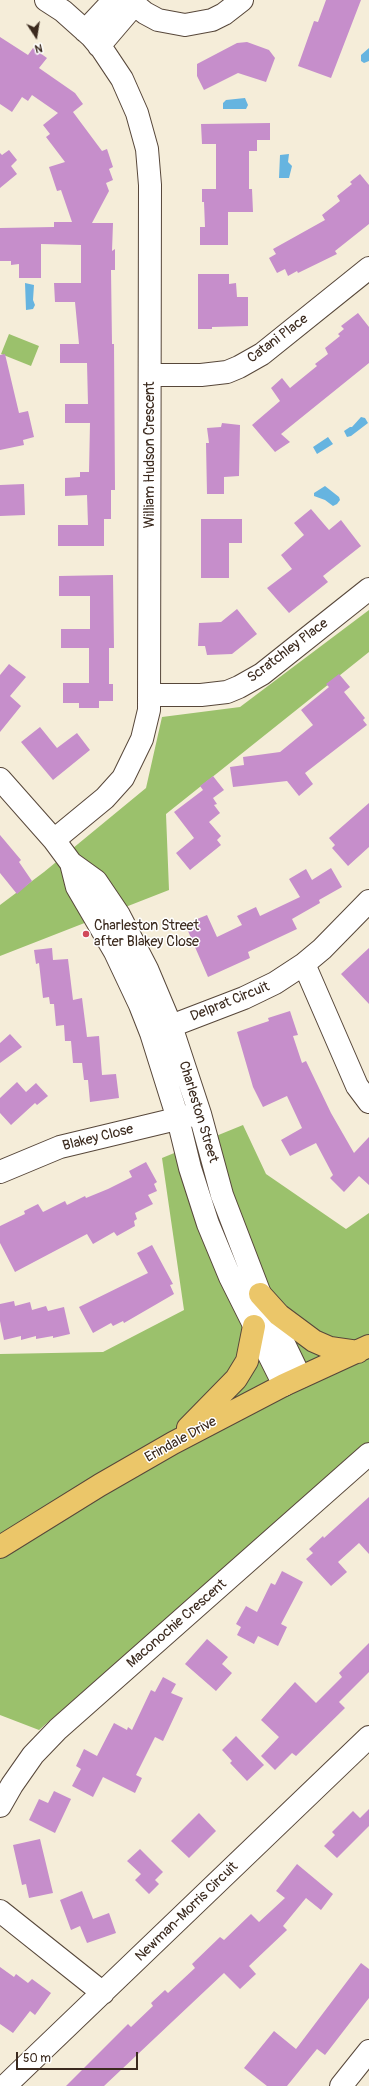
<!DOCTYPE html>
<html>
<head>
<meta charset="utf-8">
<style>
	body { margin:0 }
	#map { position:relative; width:369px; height:2086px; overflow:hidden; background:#f5edd9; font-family:Pangolin,sans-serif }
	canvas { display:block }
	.north { position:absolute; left:16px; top:16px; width:40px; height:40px; -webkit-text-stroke:3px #fff; paint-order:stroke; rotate:168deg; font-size:11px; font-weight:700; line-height:16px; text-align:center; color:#3b2a1e }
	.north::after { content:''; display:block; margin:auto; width:14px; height:18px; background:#3b2a1e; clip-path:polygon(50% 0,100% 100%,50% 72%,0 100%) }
	.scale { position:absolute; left:16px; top:2052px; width:122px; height:18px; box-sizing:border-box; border:2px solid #3b2a1e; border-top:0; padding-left:5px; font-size:12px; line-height:14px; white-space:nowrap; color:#3b2a1e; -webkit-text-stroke:3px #fff; paint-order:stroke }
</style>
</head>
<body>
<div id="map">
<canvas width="369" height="2086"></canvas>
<div class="north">N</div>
<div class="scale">50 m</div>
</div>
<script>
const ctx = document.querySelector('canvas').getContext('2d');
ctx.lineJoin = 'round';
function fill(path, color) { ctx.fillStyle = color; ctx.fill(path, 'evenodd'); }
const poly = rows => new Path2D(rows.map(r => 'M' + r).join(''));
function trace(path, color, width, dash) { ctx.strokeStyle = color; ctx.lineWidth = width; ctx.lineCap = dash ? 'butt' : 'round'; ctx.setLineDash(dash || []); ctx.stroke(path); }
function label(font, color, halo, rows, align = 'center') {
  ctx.font = font + ' Pangolin,sans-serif'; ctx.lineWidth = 3; ctx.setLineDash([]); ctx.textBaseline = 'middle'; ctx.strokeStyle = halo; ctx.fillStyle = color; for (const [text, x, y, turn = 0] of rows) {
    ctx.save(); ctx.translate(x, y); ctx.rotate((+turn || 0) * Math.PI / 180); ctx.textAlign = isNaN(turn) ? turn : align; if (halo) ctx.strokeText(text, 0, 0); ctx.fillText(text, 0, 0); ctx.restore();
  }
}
const green = poly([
	[9,334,39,346,31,366,1,354],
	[369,610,369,652,166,814,169,890,0,956,0,905,44,872,146,788,162,717,240,707],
	[243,1125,266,1174,346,1229,369,1213,369,1442,39,1730,0,1715,0,1354,103,1352,184,1310,162,1158]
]);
const water = poly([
	[369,48,369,61,364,63,361,61,361,55],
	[245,98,248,105,246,109,223,109,223,103,226,100],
	[289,154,288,162,292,166,289,178,279,178,280,155],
	[25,283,34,285,33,300,35,305,33,309,26,310],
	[361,417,365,418,368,423,351,436,347,437,344,431,350,427,352,427],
	[328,437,333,444,317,454,313,447],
	[325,486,339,497,340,500,337,504,333,506,325,500,314,496,314,493]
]);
const building = poly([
	[326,0,361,0,331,78,298,66,314,21,318,22],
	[0,37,28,55,33,48,47,58,39,68,75,93,83,104,73,112,102,151,107,149,113,167,109,169,113,180,106,183,109,191,92,223,113,223,112,251,115,249,115,270,111,270,112,344,114,344,115,490,111,490,111,519,104,519,104,546,58,546,58,525,88,525,87,495,65,496,65,478,80,477,80,472,89,472,90,423,65,423,65,404,88,404,87,363,60,363,60,344,79,344,75,302,55,302,54,283,81,283,81,245,41,244,41,278,19,278,19,264,11,265,11,261,0,261,0,228,54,227,54,222,72,222,61,190,57,191,49,167,65,162,46,137,50,134,43,125,58,113,32,95,28,101,22,97,12,112,0,104],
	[247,42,269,50,275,58,266,82,238,73,204,90,197,76,197,64,237,43],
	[270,123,270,140,257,140,257,151,249,151,249,189,252,189,253,212,228,212,228,245,200,245,200,227,205,227,204,202,202,202,202,189,216,189,216,144,202,144,201,124],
	[9,150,17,160,11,166,17,174,0,188,0,153,2,155],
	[360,174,369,185,369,224,335,251,337,254,298,273,297,271,288,276,285,269,277,273,269,258,276,254,273,249,325,220,322,215,340,201,337,196,352,184,350,182],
	[198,274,229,274,229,284,236,283,237,297,248,297,248,326,212,327,212,329,198,329],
	[358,313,369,327,369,363,281,434,290,442,275,452,252,425,280,401,271,388,282,378,290,388,317,366,315,364,328,354,325,348,340,336,338,334,344,329,341,326],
	[5,354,19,413,28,411,34,437,23,440,24,445,0,450,0,355],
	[222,423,240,425,239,476,224,477,224,494,207,494,206,443,209,443,207,428,221,427],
	[24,484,25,515,0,516,0,485],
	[311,509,329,530,341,520,361,546,323,576,328,582,289,613,267,588,292,569,281,555,304,535,294,523],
	[201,519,242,519,242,543,229,543,229,578,201,578],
	[113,575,114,648,109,648,109,684,113,684,113,701,99,701,99,708,79,708,79,703,63,703,63,683,89,683,89,648,61,648,61,629,90,629,90,596,59,596,59,576],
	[237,609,257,634,232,654,207,655,205,646,198,646,199,623,221,622],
	[9,664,26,677,10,696,21,706,0,732,0,675],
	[339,674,350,687,344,692,365,718,363,720,367,725,305,773,313,784,299,796,287,781,233,787,230,767,244,765,243,757,280,752,313,725,301,710,329,687,326,684],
	[40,727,57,748,77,733,90,750,53,780,21,742],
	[213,776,224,790,213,798,217,804,214,805,220,813,209,822,221,836,217,840,221,845,190,870,176,853,194,838,174,812,203,790,200,786],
	[369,803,369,847,348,866,332,848,335,845,329,838],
	[0,835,21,860,19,862,32,881,17,894,0,873],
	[331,868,342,887,319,900,320,903,292,919,297,929,248,952,250,958,208,977,185,924,207,915,217,937,242,925,237,916,256,907,260,916,300,897,289,879,306,869,312,880],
	[52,948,53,960,68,959,73,1000,82,998,87,1037,99,1036,102,1075,116,1074,119,1098,90,1102,88,1080,84,1080,82,1063,73,1063,71,1041,65,1041,64,1025,56,1026,54,1004,50,1004,49,997,43,998,39,963,36,964,34,950],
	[369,948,369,1004,341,974],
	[290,1011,298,1035,293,1036,302,1063,306,1061,331,1113,354,1153,369,1137,369,1185,359,1176,344,1192,330,1178,333,1175,316,1143,290,1156,281,1140,302,1128,287,1096,263,1107,253,1087,237,1032,260,1024,269,1021,268,1018],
	[10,1034,22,1047,0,1063,0,1043],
	[17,1082,26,1092,36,1083,48,1096,37,1105,35,1103,11,1125,0,1113,0,1098],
	[146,1162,157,1182,154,1184,157,1191,148,1195,153,1204,135,1213,137,1219,134,1221,135,1226,117,1236,114,1232,93,1244,87,1234,15,1272,0,1243,0,1226,25,1214,24,1211,38,1204,43,1212,65,1201,67,1205,85,1196,86,1198,108,1189,132,1177,129,1171],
	[152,1245,173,1284,170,1285,174,1294,124,1323,123,1321,113,1326,111,1323,93,1333,79,1307,148,1273,137,1253],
	[14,1301,15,1306,30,1302,32,1310,46,1306,48,1311,64,1307,70,1334,53,1338,53,1336,36,1339,36,1336,21,1340,21,1336,4,1340,0,1321,0,1304],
	[369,1497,369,1554,359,1543,338,1562,347,1572,331,1586,306,1559,313,1553,309,1549,323,1536,324,1538],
	[282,1571,303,1582,281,1624,287,1627,278,1646,258,1636,254,1644,237,1635,241,1627,236,1624,246,1606,257,1612,271,1583,275,1585],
	[207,1639,228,1657,222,1664,232,1673,216,1691,185,1664],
	[369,1643,369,1672,339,1702,345,1708,296,1756,292,1753,275,1770,261,1756,279,1737,261,1720,295,1682,316,1703,342,1677,339,1673],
	[163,1677,176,1684,171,1693,183,1698,163,1741,155,1737,136,1775,142,1778,135,1793,103,1777,93,1797,72,1786,81,1769,76,1766,84,1749,97,1756,114,1723,127,1730,128,1727,132,1730,151,1690,155,1692],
	[236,1736,264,1765,247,1781,230,1763,232,1761,222,1750],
	[54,1791,71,1799,55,1833,29,1820,39,1799,48,1803],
	[369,1809,369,1826,337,1858,324,1846,335,1835,332,1832,353,1811,360,1818],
	[199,1813,216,1831,189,1858,171,1841],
	[40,1839,53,1893,29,1898,26,1884,22,1885,13,1845],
	[140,1849,163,1872,155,1880,159,1884,149,1894,135,1880,141,1874,127,1861],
	[297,1864,333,1894,321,1910,306,1898,283,1926,287,1930,249,1966,256,1974,240,1989,224,1973,104,2086,66,2086,128,2024,131,2027,153,2006,151,2003,165,1990,168,1993,195,1968,192,1964,220,1937,224,1940,251,1914,259,1922,285,1898,276,1891],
	[82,1891,93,1919,109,1913,116,1933,87,1943,80,1926,71,1930,60,1900],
	[361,1963,369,1969,369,1998,325,2055,317,2049,287,2086,267,2086,244,2068,274,2031,296,2049],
	[0,1967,14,1977,16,1974,28,1983,32,1979,51,1993,35,2015,30,2011,13,2033,0,2024]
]);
const minor = poly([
	[46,0,63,11,91,36,102,49,122,79,137,113,147,149,150,185,149,710,142,739,123,778,105,798,54,840],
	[129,0,145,13,158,20,185,25,212,20,224,14,242,0],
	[85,31,114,0],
	[99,46,134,5],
	[150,375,201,375,227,372,239,367,262,354,369,268],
	[150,695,201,695,227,692,239,687,262,674,369,589],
	[0,779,54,840,71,863,77,887,115,952,140,1005,151,1033,178,1119,190,1168,208,1224,230,1277,284,1385],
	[71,863,96,881,119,915,147,969,171,1026,200,1114,222,1195,260,1294,300,1377],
	[304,964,357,1086,369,1102],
	[158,1031,244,998,275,983,304,964,322,949,369,901],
	[0,1172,60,1147,193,1115],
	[0,1806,12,1785,33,1755,58,1729,369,1454],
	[0,1911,103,1993],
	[5,2086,369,1737],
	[341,2086,369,2051]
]);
const major = poly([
	[260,1294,279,1315,314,1341,330,1348,358,1352],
	[188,1428,236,1379,247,1361,254,1326],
	[0,1547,100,1485,173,1443,284,1385,369,1346]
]);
const markers = [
	[86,934,4,"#d1495b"]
];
const streetNames = [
	["Catani Place",278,339,-37],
	["William Hudson Crescent",150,455,-90],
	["Scratchley Place",288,651,-37],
	["Delprat Circuit",230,1002,-22],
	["Charleston Street",198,1112,73],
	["Blakey Close",98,1138,-14],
	["Erindale Drive",181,1440,-29],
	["Maconochie Crescent",177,1624,-41],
	["Newman-Morris Circuit",187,1912,-44]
];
const poiNames = [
	["Charleston Street",94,926],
	["after Blakey Close",94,942]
];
fill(green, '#9bc16c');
fill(water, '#66b4e0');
fill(building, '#c68ecb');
trace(minor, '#57473a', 24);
trace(major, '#57473a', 24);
trace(minor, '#fff', 22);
trace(major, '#ebc669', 22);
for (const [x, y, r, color] of markers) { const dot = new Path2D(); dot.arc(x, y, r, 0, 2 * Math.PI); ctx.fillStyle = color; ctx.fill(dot); trace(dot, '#fff', 1.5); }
label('14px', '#3b2a1e', '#fff', streetNames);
label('14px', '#3b2a1e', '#fff', poiNames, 'left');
</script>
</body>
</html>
